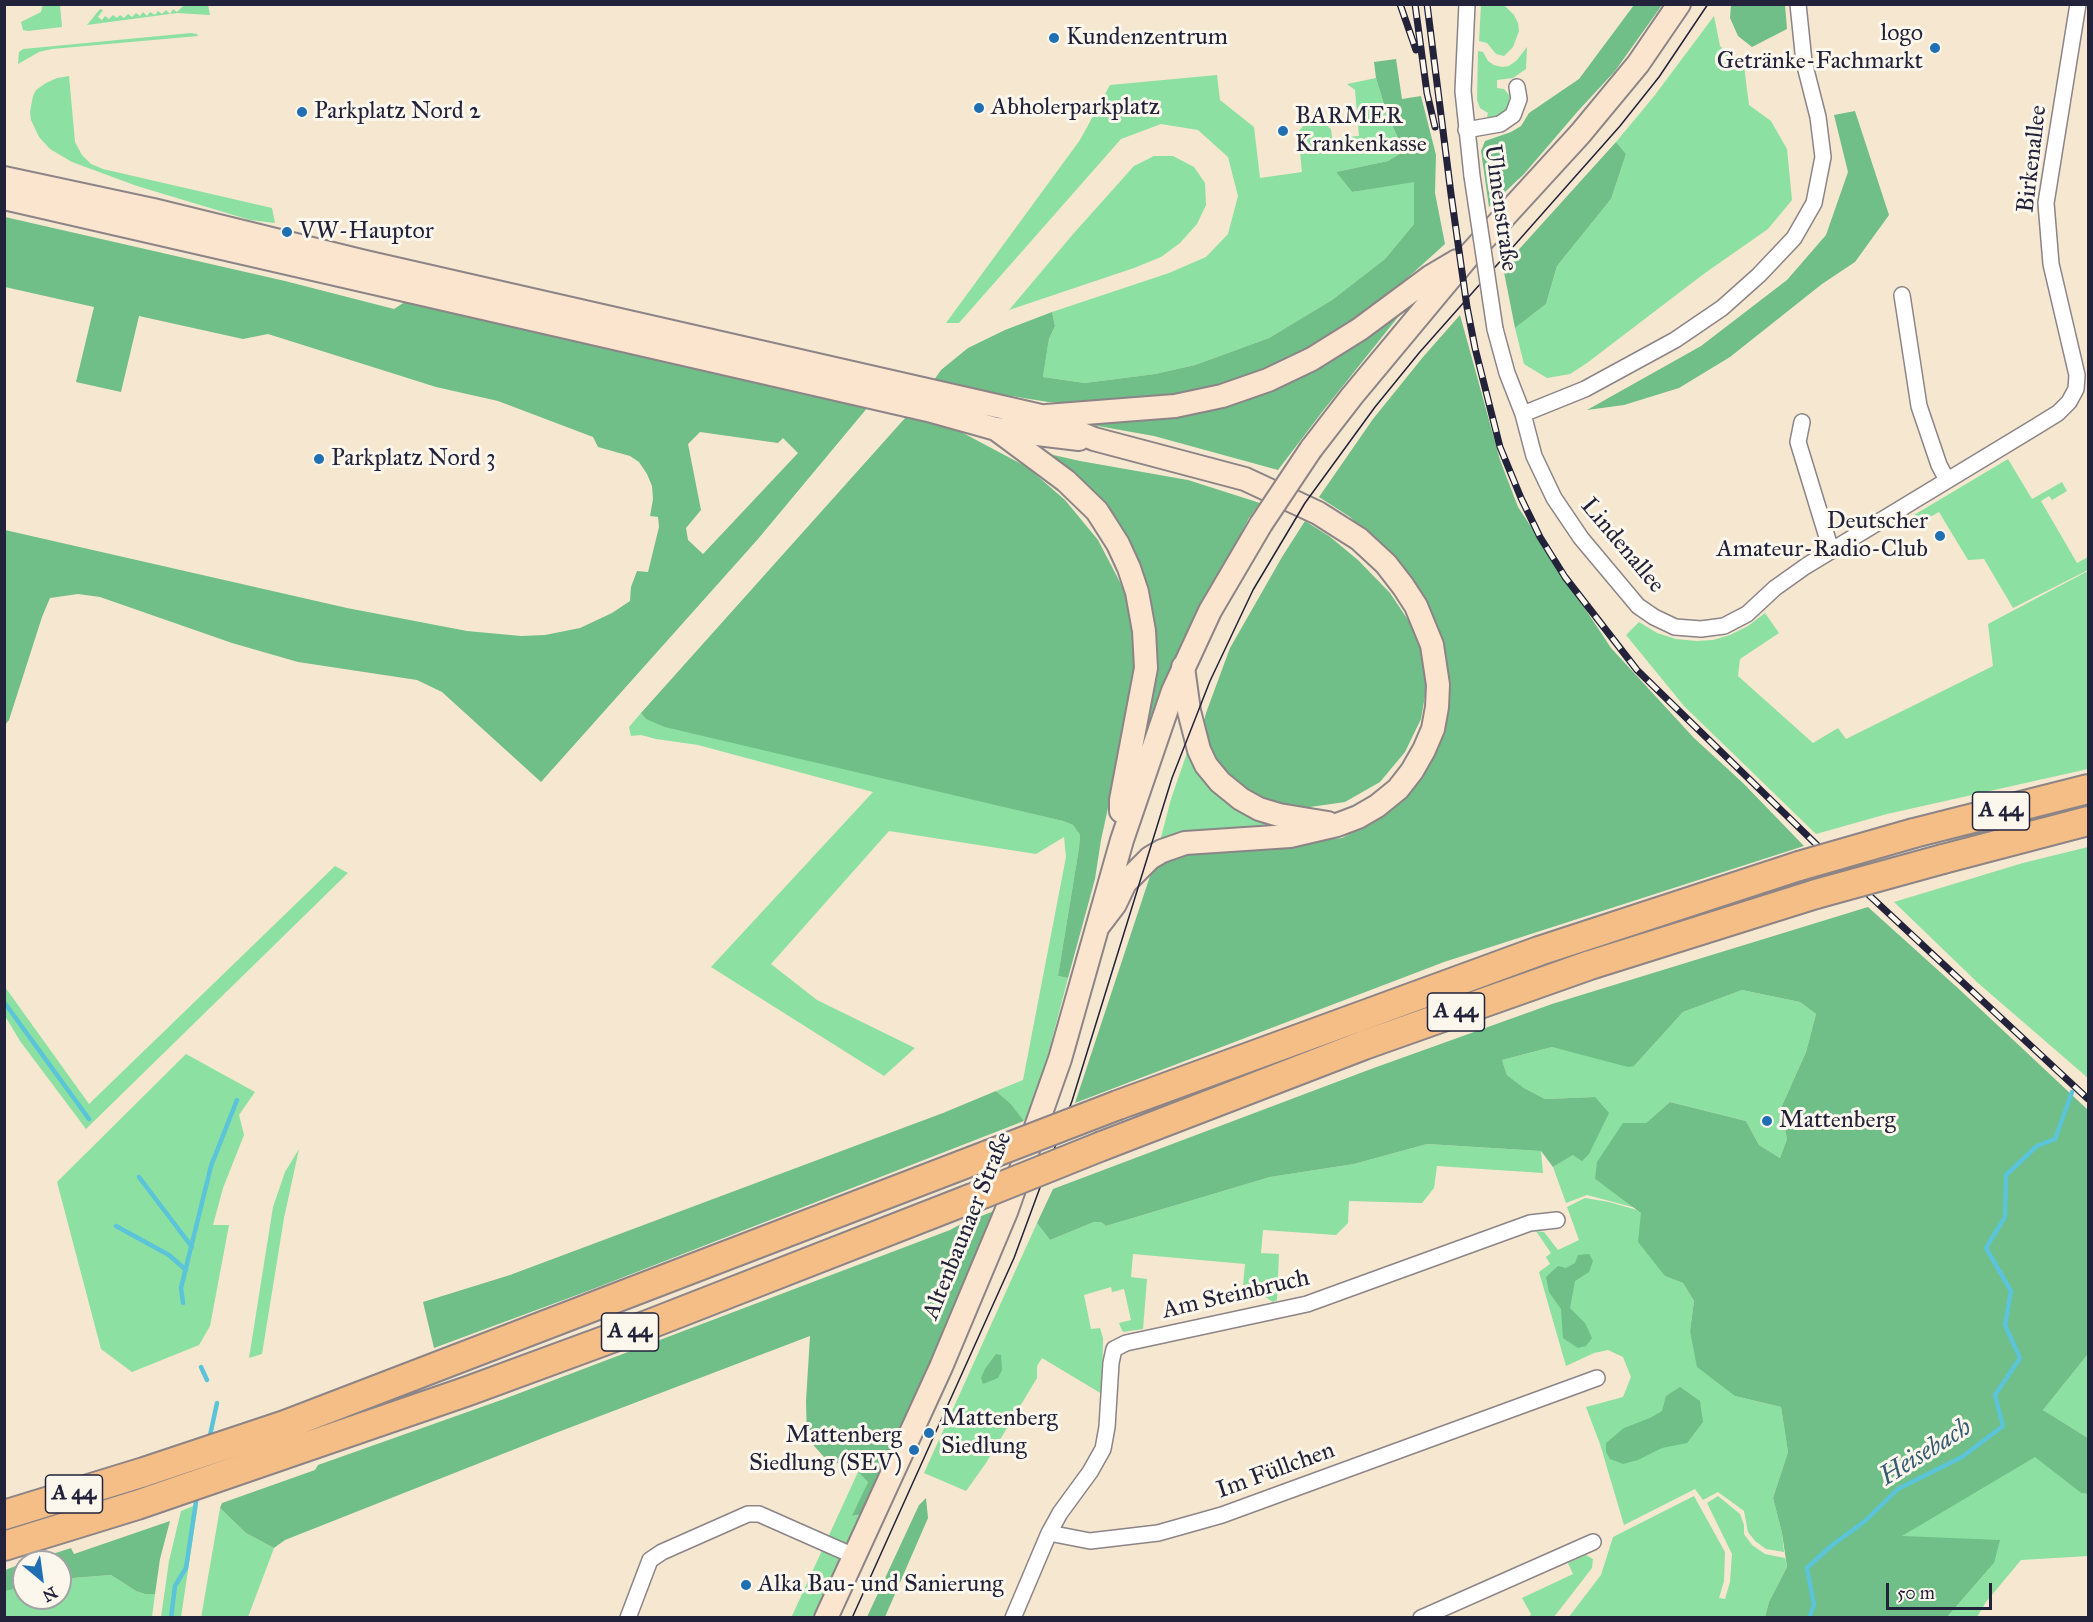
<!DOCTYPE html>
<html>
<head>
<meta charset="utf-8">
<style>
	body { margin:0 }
	#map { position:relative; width:2093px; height:1622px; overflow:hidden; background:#f6e7d1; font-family:"IM FELL Great Primer",serif }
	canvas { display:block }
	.frame { position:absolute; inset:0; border:6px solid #22223b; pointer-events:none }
	.north { position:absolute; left:12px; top:1550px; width:60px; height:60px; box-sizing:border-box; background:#fbf7ec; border:2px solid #a4a2a5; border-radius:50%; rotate:151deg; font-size:16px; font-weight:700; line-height:24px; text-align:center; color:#22223b }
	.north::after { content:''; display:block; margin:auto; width:21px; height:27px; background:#1f6fb2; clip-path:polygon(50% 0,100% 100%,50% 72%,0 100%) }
	.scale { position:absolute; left:1886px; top:1583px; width:106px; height:27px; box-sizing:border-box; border:3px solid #22223b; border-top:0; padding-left:8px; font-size:18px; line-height:21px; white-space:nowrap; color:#22223b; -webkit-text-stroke:4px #fbf7ec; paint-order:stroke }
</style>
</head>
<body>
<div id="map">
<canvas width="2093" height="1622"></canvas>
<div class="frame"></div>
<div class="north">N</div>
<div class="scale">50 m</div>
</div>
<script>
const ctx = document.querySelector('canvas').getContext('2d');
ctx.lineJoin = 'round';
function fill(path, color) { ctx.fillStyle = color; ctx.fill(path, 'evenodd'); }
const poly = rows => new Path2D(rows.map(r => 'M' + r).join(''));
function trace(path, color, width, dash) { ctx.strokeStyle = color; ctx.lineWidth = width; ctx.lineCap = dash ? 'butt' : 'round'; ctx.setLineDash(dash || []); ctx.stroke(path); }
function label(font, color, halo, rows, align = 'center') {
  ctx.font = font + ' "IM FELL Great Primer",serif'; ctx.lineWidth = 6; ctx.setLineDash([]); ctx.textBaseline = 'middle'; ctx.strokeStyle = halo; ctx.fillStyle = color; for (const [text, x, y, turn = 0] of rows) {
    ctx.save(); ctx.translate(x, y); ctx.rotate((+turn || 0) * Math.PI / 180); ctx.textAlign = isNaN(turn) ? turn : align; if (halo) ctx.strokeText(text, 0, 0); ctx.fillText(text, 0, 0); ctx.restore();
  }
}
const green = poly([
	[43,4,60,5,62,27,28,31,23,30,21,22,41,12],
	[184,5,208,5,210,15,177,13,87,25,100,9,103,10,98,17,102,20,105,16,109,19,113,15,117,18,120,15,124,18,128,14,132,17,136,13,140,16,143,12,147,16,150,12,155,15,158,11,162,14,166,10,170,14,173,9,177,12],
	[1481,5,1504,5,1514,15,1518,23,1519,31,1513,47,1504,56,1496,54,1487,43,1479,41],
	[1714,16,1720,46,1744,66,1749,105,1771,121,1787,149,1792,200,1768,229,1705,273,1587,363,1570,374,1547,378,1524,364,1515,328,1546,304,1557,266,1611,199,1626,154,1616,142,1655,95],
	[191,33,197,34,198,36,52,49,39,52,18,64,19,52,23,49],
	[1527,47,1526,69,1513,78,1497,80,1497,88,1504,89,1510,96,1507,111,1494,117,1487,117,1488,113,1480,108,1477,100,1478,51,1483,52,1488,61,1494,65,1502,67,1509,66,1517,60],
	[1217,75,1220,100,1254,127,1260,178,1302,172,1298,132,1305,124,1323,122,1331,129,1332,138,1359,136,1355,90,1347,84,1376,78,1387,114,1404,151,1388,161,1336,172,1352,192,1414,181,1414,224,1385,259,1332,300,1269,338,1195,365,1155,374,1085,383,1043,377,1049,339,1055,326,1052,312,1169,273,1206,257,1228,234,1238,196,1228,157,1198,130,1161,124,1121,139,959,323,946,323,1080,140,1110,85],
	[69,76,75,142,82,155,91,164,103,169,272,208,275,223,250,220,137,186,72,162,50,149,39,137,31,120,30,112,33,96,36,90,46,83,57,78],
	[1154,156,1173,156,1194,167,1205,183,1206,205,1197,224,1180,243,1161,257,1134,268,1009,310,1074,233,1134,166],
	[2008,459,2032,499,2062,482,2067,491,2052,500,2049,496,2041,501,2077,563,2088,557,2088,570,2013,608,1984,559,1968,560,1939,512,1919,523,1914,515],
	[2088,571,2088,769,1887,814,1816,834,1684,706,1626,635,1639,622,1657,633,1676,639,1696,641,1713,640,1730,635,1748,626,1765,613,1779,633,1740,659,1738,676,1813,743,1838,728,1846,739,1993,666,1988,624],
	[641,713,646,719,1063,821,1073,825,1080,835,1079,848,1058,976,1068,978,1033,1112,1024,1121,1011,1104,996,1091,1023,1080,1066,857,1064,837,1036,854,889,831,771,964,817,1000,915,1048,884,1076,711,967,873,792,698,745,656,739,641,735,631,736,629,727],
	[1189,747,1298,825,1159,845,1171,799],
	[2088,847,2088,1078,1978,983,1894,902,2023,863],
	[335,866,348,873,86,1129,20,1041,5,1016,5,987,89,1104],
	[1742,990,1800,1002,1816,1014,1806,1052,1781,1108,1787,1139,1780,1158,1759,1145,1746,1121,1670,1102,1646,1123,1595,1179,1636,1208,1587,1195,1566,1203,1553,1167,1573,1155,1595,1097,1545,1099,1524,1088,1507,1075,1502,1060,1552,1047,1634,1066,1683,1012],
	[186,1054,255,1092,239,1115,244,1135,223,1188,213,1225,229,1225,210,1326,199,1345,132,1372,101,1349,57,1182],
	[1427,1144,1541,1151,1543,1173,1437,1166,1434,1188,1422,1203,1349,1201,1348,1223,1336,1235,1263,1230,1261,1253,1279,1254,1277,1300,1273,1302,1259,1293,1243,1286,1245,1264,1133,1254,1131,1277,1147,1279,1143,1329,1123,1332,1121,1328,1119,1323,1131,1320,1124,1289,1112,1292,1111,1287,1084,1295,1091,1329,1100,1328,1103,1338,1102,1394,1042,1358,1037,1366,1037,1378,986,1463,966,1491,924,1473,1037,1223,1050,1240,1094,1222,1101,1222,1106,1226,1270,1177,1354,1164],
	[299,1149,284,1218,262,1354,249,1358,273,1207,285,1172],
	[1585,1198,1609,1202,1637,1210,1641,1213,1665,1276,1683,1283,1694,1301,1690,1331,1735,1396,1781,1407,1788,1452,1773,1498,1782,1533,1784,1552,1766,1549,1755,1541,1748,1532,1744,1511,1718,1492,1703,1500,1695,1489,1624,1525,1600,1444,1586,1407,1623,1397,1631,1377,1623,1357,1608,1350,1594,1353,1566,1366,1539,1272,1550,1264,1546,1257,1551,1253,1536,1231,1544,1232,1558,1250,1579,1240,1567,1207],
	[2088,1354,2088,1438,2043,1410],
	[2035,1456,2081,1493,2088,1494,2088,1556,2021,1560,1986,1602,1977,1617,1947,1617,1994,1563,1901,1536],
	[858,1472,868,1482,853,1516,863,1514,817,1617,791,1618],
	[1694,1496,1725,1552,1724,1581,1719,1598,1725,1599,1730,1582,1732,1554,1707,1503,1718,1496,1740,1514,1744,1525,1744,1534,1752,1545,1765,1554,1785,1558,1787,1567,1769,1602,1765,1617,1568,1618,1601,1575,1613,1537],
	[198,1504,181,1617,161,1617,169,1561,181,1511],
	[220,1508,246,1533,274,1548,248,1617,201,1618],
	[1586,1555,1593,1559,1592,1568,1554,1617,1529,1617,1531,1614,1522,1598,1573,1574,1568,1563],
	[111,1575,136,1591,145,1594,155,1594,152,1617,5,1618,4,1591,24,1587,24,1598,60,1598,60,1579]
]);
const forest = poly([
	[1634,5,1662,5,1615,71,1578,111,1524,174,1489,207,1481,151,1485,141,1511,132,1521,126,1529,113,1579,79],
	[1731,5,1785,5,1787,29,1752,47,1738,36,1730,18],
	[1396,59,1402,99,1421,96,1436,155,1435,193,1445,244,1382,301,1332,338,1231,386,1108,406,1048,402,932,383,941,370,968,348,1005,330,1052,312,1055,326,1049,339,1043,377,1085,383,1155,374,1195,365,1269,338,1332,300,1385,259,1414,224,1414,182,1352,192,1336,172,1388,161,1404,151,1387,114,1376,78,1374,62],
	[1855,111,1889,215,1855,262,1822,284,1730,357,1679,388,1624,405,1587,410,1701,346,1787,280,1826,235,1848,172,1834,115],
	[1616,142,1626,154,1611,199,1557,266,1546,304,1515,328,1503,267],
	[5,217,285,281,394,309,408,300,868,407,758,539,541,782,442,692,417,680,298,662,232,643,100,597,78,594,50,598,42,617,9,720,5,725,5,530,347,608,467,631,521,636,545,635,580,628,612,613,630,601,631,587,637,571,648,572,659,527,658,517,650,516,653,499,652,486,647,474,639,462,630,456,598,447,593,437,498,401,436,387,268,334,243,339,139,316,121,392,76,382,94,307,5,287],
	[700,432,778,443,783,438,798,453,703,554,688,540,686,528,701,510,688,444],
	[1402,312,1322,412,1278,470,1154,436,1081,423,1154,419,1227,404,1358,343],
	[1460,315,1500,460,1518,507,1611,648,1694,738,1743,783,1804,846,1444,962,1075,1103,1153,867,1177,852,1342,838,1374,821,1402,800,1427,769,1441,737,1449,681,1444,653,1399,565,1350,517,1319,497,1373,419,1423,357],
	[906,417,948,425,1027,467,1065,500,1098,540,1123,588,1136,639,1129,712,1101,840,1095,879,1068,978,1058,976,1079,848,1080,835,1073,825,1063,821,665,727,646,719,641,713],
	[1040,452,1080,461,1188,480,1260,503,1249,518,1198,618,1144,737,1142,579],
	[1305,521,1329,536,1358,560,1390,593,1412,626,1424,658,1426,690,1421,719,1405,752,1380,782,1345,802,1303,808,1270,803,1231,784,1213,762,1201,732,1206,713,1230,648,1282,557],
	[1868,907,1960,990,2088,1110,2088,1354,2043,1410,2088,1438,2088,1494,2081,1493,2035,1457,1902,1536,2000,1540,1994,1563,1947,1617,1765,1617,1769,1602,1787,1567,1782,1533,1773,1498,1788,1452,1781,1407,1735,1396,1697,1367,1690,1331,1694,1301,1683,1283,1665,1276,1638,1242,1641,1213,1595,1179,1597,1162,1623,1123,1646,1123,1670,1102,1746,1121,1759,1145,1780,1158,1787,1139,1781,1108,1806,1052,1816,1014,1800,1002,1742,990,1683,1012,1634,1066,1628,1067,1552,1047,1502,1060,1507,1075,1524,1088,1545,1099,1595,1097,1609,1113,1589,1154,1582,1161,1573,1155,1553,1167,1541,1151,1427,1144,1354,1164,1270,1177,1106,1226,1101,1222,1094,1222,1050,1240,1037,1223,1053,1189,1371,1069,1552,1004],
	[996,1091,1011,1104,1024,1121,593,1289,434,1348,423,1302,510,1275,943,1113],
	[999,1209,968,1285,863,1514,852,1516,868,1482,858,1472,824,1457,807,1438,806,1401,810,1336,553,1434,285,1540,274,1548,246,1533,220,1508,222,1503,315,1470,318,1465,504,1399,950,1230,961,1224],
	[1589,1254,1593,1261,1589,1272,1575,1281,1570,1308,1585,1323,1592,1338,1586,1346,1578,1348,1563,1338,1561,1309,1549,1292,1546,1277,1558,1266,1566,1268,1575,1263,1578,1255],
	[996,1354,1001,1355,1002,1370,998,1378,983,1384,981,1378,985,1369],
	[1680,1387,1700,1401,1703,1422,1687,1443,1662,1448,1638,1460,1623,1464,1610,1459,1606,1452,1606,1443,1624,1428,1650,1418,1662,1411,1666,1396],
	[926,1498,928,1518,885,1617,867,1617,919,1505],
	[170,1521,160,1559,155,1594,145,1594,136,1591,111,1575,60,1579,60,1562,28,1562,71,1548,74,1554],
	[24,1563,24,1587,5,1591,5,1570]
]);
const stream = poly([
	[4,1002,89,1119],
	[139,1177,192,1247],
	[116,1226,169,1255,186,1270],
	[183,1303,181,1288,211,1166,237,1100],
	[201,1367,207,1380],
	[209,1440,217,1403],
	[171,1618,175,1586,186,1568,197,1495],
	[1809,1618,1814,1605,1807,1568,1831,1546,1865,1521,1898,1489,1962,1457,2003,1426,1995,1395,2020,1358,2005,1325,2011,1291,1986,1248,2005,1217,2006,1175,2037,1146,2055,1139,2072,1092]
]);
const minor = poly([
	[1467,4,1463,91,1472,176],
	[1466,130,1500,124,1513,115,1519,99,1517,87],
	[1902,295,1919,406,1939,465,1947,480],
	[1495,329,1507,373,1523,414,1534,456,1554,498,1581,538,1638,606,1654,617,1675,627,1701,629,1724,626,1747,614,1775,588,1806,566,2037,426,2058,413,2069,402,2076,389,2077,375,2051,264,2046,203,2078,4],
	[1523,414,1585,389,1675,340,1722,308,1759,275,1794,238,1814,203,1823,157,1818,117,1804,62,1798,4],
	[1802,422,1798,442,1831,550],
	[1049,1533,1090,1541,1158,1533,1222,1515,1597,1378],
	[628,1618,650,1560,662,1552,748,1514,759,1514,854,1556],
	[1013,1618,1049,1533,1060,1513,1090,1472,1103,1449,1107,1427,1111,1363,1114,1349,1126,1343,1307,1304,1530,1223,1557,1220],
	[1421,1618,1593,1542]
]);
const secondary = poly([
	[4,178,153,210,365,262,1041,416,1094,439,1245,479,1318,513,1359,539,1386,564,1403,586,1416,606,1432,645,1438,685,1437,707,1433,729,1424,750,1412,771,1398,789,1377,806,1358,817,1337,825,1290,836,1185,843,1162,851,1150,858,1125,883,1115,904,1099,925],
	[4,198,928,410,996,429,1079,439],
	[1046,416,1175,406,1222,396,1268,380,1312,359,1360,329,1430,277,1457,261],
	[996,429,1066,481,1097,511,1118,544,1129,568,1137,592,1144,631,1146,668,1121,800,1121,811],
	[1311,449,1352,396,1471,253,1580,134,1638,64,1679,4],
	[1183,667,1189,711,1199,750,1206,765,1220,782,1241,799,1259,809,1279,815,1328,823],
	[826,1618,941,1367,1006,1212,1060,1059,1122,840,1173,691,1210,611,1261,524]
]);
const motorway = poly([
	[1914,833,2088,789],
	[1943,859,2088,821],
	[1118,1105,1539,951,1799,866],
	[1102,1146,1364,1045,1590,965,1816,894],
	[4,1515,144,1472,285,1425,988,1155],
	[4,1546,137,1505,468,1391,650,1324,970,1199]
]);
const tram = poly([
	[852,1618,1014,1258,1072,1101,1172,778,1210,681,1253,590,1305,503,1375,407,1419,353,1620,126,1659,77,1708,4]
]);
const rail = poly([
	[1400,4,1416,50],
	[1415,4,1427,93,1435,127],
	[1427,4,1451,194,1467,307,1475,348,1500,447,1521,498,1540,537,1565,577,1637,670,1856,883,2088,1099]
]);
const minorBridge = poly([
	[1472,176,1495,329]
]);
const secondaryBridge = poly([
	[1261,524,1311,449]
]);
const motorwayBridge = poly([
	[1799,866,1914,833],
	[1816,894,1943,859],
	[988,1155,1118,1105],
	[970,1199,1102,1146]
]);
const markers = [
	[1054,38,6,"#1f6fb2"],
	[1935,48,6,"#1f6fb2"],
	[979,108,6,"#1f6fb2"],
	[302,112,6,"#1f6fb2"],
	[1283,131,6,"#1f6fb2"],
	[287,232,6,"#1f6fb2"],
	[319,459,6,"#1f6fb2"],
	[1940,536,6,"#1f6fb2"],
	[1767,1121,6,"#1f6fb2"],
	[929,1433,6,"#1f6fb2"],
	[914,1450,6,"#1f6fb2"],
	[746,1585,6,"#1f6fb2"]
];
const shields = [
	[2001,811,57],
	[1456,1012,57],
	[630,1332,57],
	[74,1494,57]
];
const shieldNames = [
	["A 44",2001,811],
	["A 44",1456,1012],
	["A 44",630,1332],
	["A 44",74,1494]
];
const poiNames = [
	["logo",1923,34,"right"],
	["Getränke-Fachmarkt",1923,62,"right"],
	["Kundenzentrum",1066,38],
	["Abholerparkplatz",991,108],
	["Parkplatz Nord 2",314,112],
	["BARMER",1295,117],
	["Krankenkasse",1295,145],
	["VW-Hauptor",299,232],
	["Parkplatz Nord 3",331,459],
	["Deutscher",1928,522,"right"],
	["Amateur-Radio-Club",1928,550,"right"],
	["Mattenberg",1779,1121],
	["Mattenberg",941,1419],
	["Siedlung",941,1447],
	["Mattenberg",902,1436,"right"],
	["Siedlung (SEV)",902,1464,"right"],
	["Alka Bau- und Sanierung",758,1585]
];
const streetNames = [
	["Birkenallee",2033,159,-83],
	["Ulmenstraße",1500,208,82],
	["Lindenallee",1622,546,50],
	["Altenbaunaer Straße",968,1226,-68],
	["Am Steinbruch",1236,1295,-13],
	["Im Füllchen",1276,1471,-20]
];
const waterNames = [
	["Heisebach",1926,1453,-32]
];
fill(green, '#8be0a2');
fill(forest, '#70be88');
trace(stream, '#5cc4d9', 4.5);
trace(minor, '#8c8486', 18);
trace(secondary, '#8c8486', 26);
trace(motorway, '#8c8486', 32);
trace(minor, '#fff', 15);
trace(secondary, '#fbe5cf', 22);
trace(motorway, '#f6be87', 28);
trace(tram, '#22223b', 1.5);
trace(rail, '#22223b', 7);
trace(rail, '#fbf7ec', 4.5, [14]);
trace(minorBridge, '#8c8486', 18, []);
trace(secondaryBridge, '#8c8486', 26, []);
trace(motorwayBridge, '#8c8486', 32, []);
trace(minorBridge, '#fff', 15);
trace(secondaryBridge, '#fbe5cf', 22);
trace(motorwayBridge, '#f6be87', 28);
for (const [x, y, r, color] of markers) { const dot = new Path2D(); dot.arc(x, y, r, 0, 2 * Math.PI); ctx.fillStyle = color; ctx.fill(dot); trace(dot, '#fbf7ec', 2); }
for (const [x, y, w] of shields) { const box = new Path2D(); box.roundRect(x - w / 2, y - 19, w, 38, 4.5); ctx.fillStyle = '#fbf7ec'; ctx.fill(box); trace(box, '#22223b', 1.5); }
label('bold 22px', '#22223b', null, shieldNames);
label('24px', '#22223b', '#fbf7ec', poiNames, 'left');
label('24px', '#22223b', '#fbf7ec', streetNames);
label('italic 26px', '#365b72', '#fbf7ec', waterNames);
</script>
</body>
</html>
